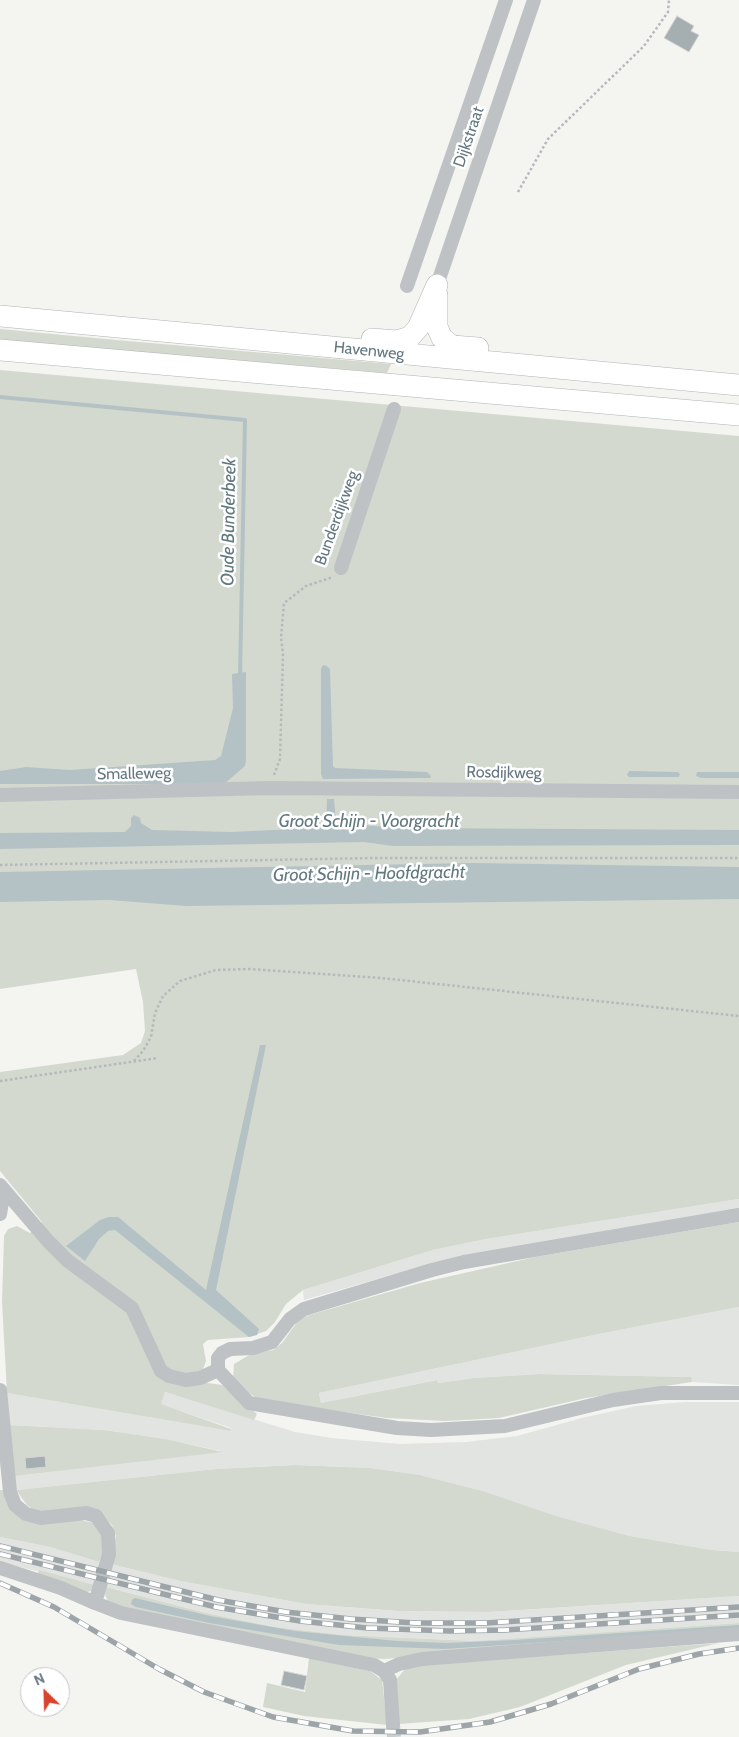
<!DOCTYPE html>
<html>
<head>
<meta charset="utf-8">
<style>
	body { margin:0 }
	#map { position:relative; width:739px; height:1737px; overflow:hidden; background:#f4f4f1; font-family:Cabin,sans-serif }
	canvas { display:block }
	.north { position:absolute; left:20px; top:1667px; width:50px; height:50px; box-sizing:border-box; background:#fff; border:1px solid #c1c9cc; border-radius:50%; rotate:336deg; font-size:14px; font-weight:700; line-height:20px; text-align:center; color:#657780 }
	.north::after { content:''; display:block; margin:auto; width:18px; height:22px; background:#d9422c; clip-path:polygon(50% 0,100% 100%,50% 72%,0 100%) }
</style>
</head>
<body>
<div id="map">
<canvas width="739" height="1737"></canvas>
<div class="north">N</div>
</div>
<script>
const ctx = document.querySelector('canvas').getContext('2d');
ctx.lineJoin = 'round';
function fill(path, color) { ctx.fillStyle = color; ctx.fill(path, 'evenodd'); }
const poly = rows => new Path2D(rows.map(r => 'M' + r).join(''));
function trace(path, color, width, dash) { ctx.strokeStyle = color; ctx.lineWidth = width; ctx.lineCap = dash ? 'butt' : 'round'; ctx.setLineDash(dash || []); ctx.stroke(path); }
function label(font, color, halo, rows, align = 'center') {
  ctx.font = font + ' Cabin,sans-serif'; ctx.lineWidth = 5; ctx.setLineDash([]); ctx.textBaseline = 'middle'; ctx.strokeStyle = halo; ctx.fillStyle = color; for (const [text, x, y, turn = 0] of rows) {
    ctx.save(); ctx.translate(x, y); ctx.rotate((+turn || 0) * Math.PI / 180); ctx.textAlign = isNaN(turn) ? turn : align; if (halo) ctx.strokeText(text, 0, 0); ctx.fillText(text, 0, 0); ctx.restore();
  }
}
const built = poly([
	[739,1199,739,1211,395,1274,304,1300,303,1290,433,1250,486,1239],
	[739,1307,739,1385,692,1382,690,1377,540,1374,474,1378,438,1383,436,1380,321,1403,319,1393,604,1333],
	[165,1392,295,1432,331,1438,400,1444,466,1442,517,1436,582,1418,636,1406,685,1402,739,1402,739,1552,712,1550,630,1536,555,1516,483,1491,420,1475,371,1468,295,1465,216,1469,16,1490,15,1476,221,1451,166,1439,104,1430,9,1425,7,1393,230,1431,231,1428,160,1404],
	[0,1537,50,1547,99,1562,95,1585,0,1562],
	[111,1564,180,1581,306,1604,398,1611,489,1612,739,1596,739,1623,474,1641,343,1635,275,1627,206,1613,106,1587]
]);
const green = poly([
	[0,329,116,340,391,364,387,373,0,340],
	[0,370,739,436,739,1199,486,1239,433,1250,303,1290,286,1304,275,1322,266,1331,249,1337,208,1340,203,1344,206,1361,203,1369,196,1373,201,1382,222,1385,257,1414,254,1420,165,1392,161,1404,231,1429,230,1431,7,1393,2,1302,4,1236,8,1229,17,1226,30,1233,42,1222,0,1171,0,1072,123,1055,141,1043,145,1031,143,1002,136,969,0,989],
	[739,1222,739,1307,604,1333,319,1393,321,1403,437,1380,438,1383,474,1378,540,1374,691,1377,692,1382,586,1398,499,1418,445,1421,386,1418,260,1400,241,1388,233,1378,234,1364,251,1354,273,1350,282,1343,298,1321,309,1315,420,1283,535,1257],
	[9,1425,104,1430,166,1439,223,1452,15,1476],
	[295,1465,371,1468,420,1475,483,1491,556,1516,630,1536,712,1550,739,1552,739,1596,489,1612,398,1611,306,1604,180,1581,111,1564,116,1536,112,1525,99,1511,35,1511,27,1505,16,1490,216,1469],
	[0,1490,4,1490,10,1507,95,1523,102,1532,103,1551,99,1562,50,1547,0,1537],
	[39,1570,95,1585,93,1590,85,1593,37,1575],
	[106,1587,206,1613,275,1627,343,1635,474,1641,739,1623,739,1631,384,1659,366,1658,124,1608,109,1603,105,1595],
	[719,1643,626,1665,520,1707,469,1719,399,1724,396,1680,405,1669,425,1665],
	[309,1658,370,1671,382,1680,387,1725,304,1716,263,1707,267,1683,305,1692]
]);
const water = poly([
	[323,665,327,666,330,669,333,766,335,768,427,772,431,776,430,778,323,779,321,774,321,669],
	[246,672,246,760,245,766,224,784,0,784,0,771,26,767,70,770,215,760,221,756,233,708,232,674],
	[629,771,678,772,680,774,679,777,629,777,627,775],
	[697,772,739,772,739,778,701,778,696,776],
	[327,799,334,799,336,823,400,828,739,830,739,845,393,846,364,842,0,849,0,833,125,832,131,826,131,818,134,815,140,818,141,823,152,830,231,832,316,828,326,826],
	[472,863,739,867,739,899,186,906,109,900,0,902,0,872],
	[260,1045,266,1045,216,1290,259,1329,257,1335,249,1337,115,1230,108,1231,99,1239,85,1261,66,1246,100,1220,109,1217,118,1217,206,1290],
	[135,1598,210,1616,295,1631,397,1641,446,1643,515,1640,739,1625,739,1629,445,1649,339,1645,209,1623,136,1607,131,1604,132,1600]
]);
const stream = poly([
	[0,397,245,420,240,677]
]);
const building = poly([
	[677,16,694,26,691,31,699,35,689,52,664,38,677,16],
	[45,1456,46,1467,26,1469,25,1458,45,1456],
	[284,1671,307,1676,304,1690,281,1685,284,1671]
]);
const minorTunnel = poly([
	[393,1725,394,1737]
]);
const path = poly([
	[518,192,548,139,644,46,668,12,669,0],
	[274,775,280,759,283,654,281,637,284,603,306,586,333,577],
	[0,865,374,858,739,858],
	[134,1061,143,1051,151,1037,155,1013,163,996,180,981,216,970,249,969,381,978,739,1016],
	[0,1081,158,1058]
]);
const minor = poly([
	[437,285,534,0],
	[407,286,506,0],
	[341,568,394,409],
	[0,795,270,788,739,792],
	[0,1185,48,1241,68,1261,132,1308,161,1371,169,1376,186,1380,200,1378,218,1370],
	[0,1214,4,1190],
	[739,1215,464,1262,432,1270,304,1309,290,1319,272,1342,253,1348,230,1349,222,1353,218,1358,218,1370,249,1403,397,1428,431,1430,505,1426,613,1400,661,1393,739,1393],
	[0,1390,10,1492,15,1505,26,1514,41,1518,86,1513,96,1516,108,1533,109,1554,95,1603,121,1613,374,1665,384,1671,390,1680,393,1725],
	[0,1568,61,1588,95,1603],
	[384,1671,399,1664,422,1659,739,1634]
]);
const highway = poly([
	[437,295,437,327,442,338,452,346,478,348],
	[0,316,739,385],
	[372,339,396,341,410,337,418,328,437,285],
	[0,350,739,415]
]);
const rail = poly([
	[0,1546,218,1600,286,1612,351,1619,416,1623,486,1623,739,1607],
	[0,1554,216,1607,300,1621,367,1628,449,1631,505,1630,739,1615],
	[0,1583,54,1607,159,1669,204,1692,273,1717,353,1731,420,1732,490,1722,551,1704,639,1669,699,1654,739,1648]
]);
const streetNames = [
	["Dijkstraat",469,137,-71],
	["Havenweg",369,351,6],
	["Bunderdijkweg",337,518,-70],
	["Rosdijkweg",504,773,1],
	["Smalleweg",134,774,-1]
];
const waterNames = [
	["Oude Bunderbeek",229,522,-89],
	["Groot Schijn - Voorgracht",369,822],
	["Groot Schijn - Hoofdgracht",369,874,-1]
];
fill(built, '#e2e4e2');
fill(green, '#d4d9d0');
fill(water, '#b4c2c5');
trace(stream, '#b4c2c5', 4);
fill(building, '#a5aeb1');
trace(building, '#d6d5d4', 1);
trace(minorTunnel, '#c9cecf', 14, [14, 7]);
trace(highway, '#afb4b6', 22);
trace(path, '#b6b9bb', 2.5, [2.5, 2.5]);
trace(minor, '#bec2c5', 14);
trace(highway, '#fff', 21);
trace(rail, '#9da5a9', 5.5);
trace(rail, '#fff', 4, [11]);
label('16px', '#657780', '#fff', streetNames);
label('italic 18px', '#61797e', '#fff', waterNames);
</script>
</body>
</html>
